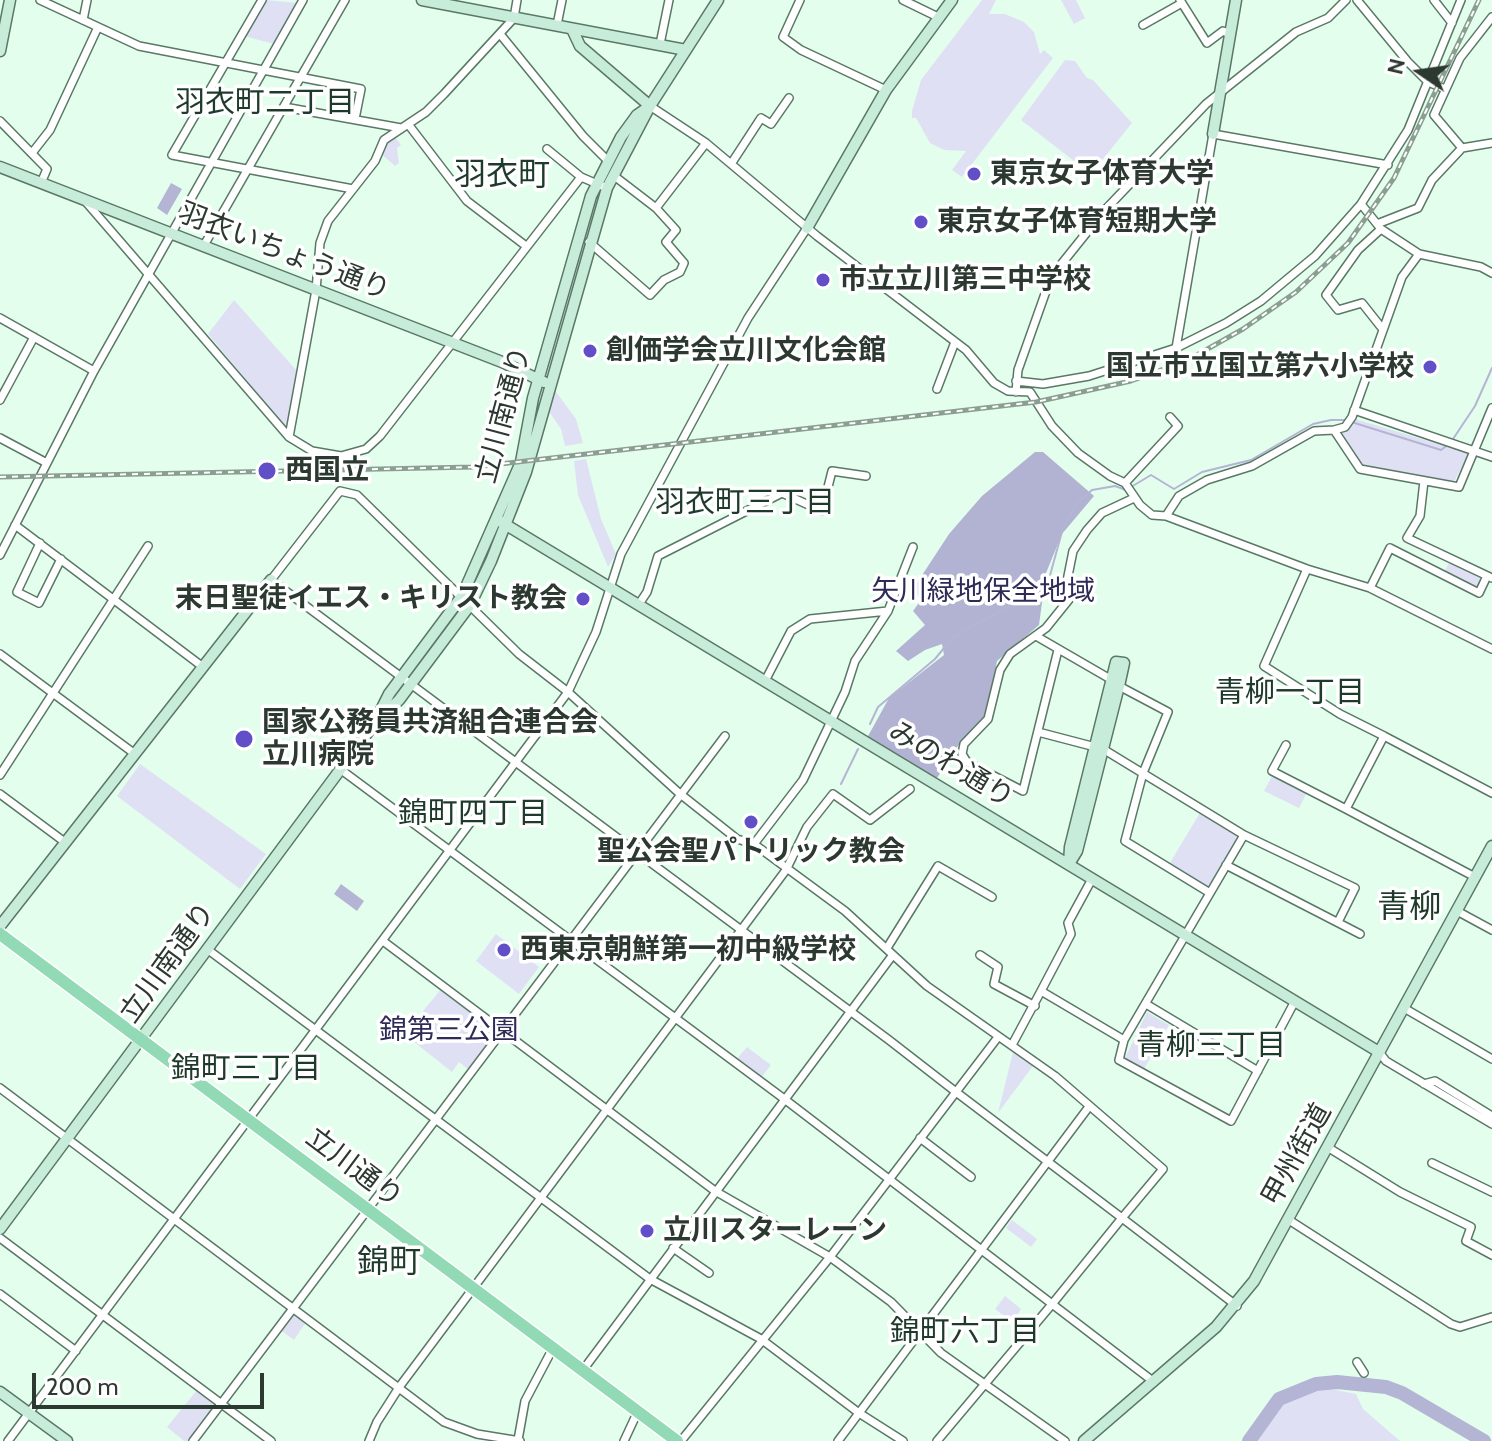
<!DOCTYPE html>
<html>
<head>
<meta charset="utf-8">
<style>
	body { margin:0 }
	#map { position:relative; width:1492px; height:1441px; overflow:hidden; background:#e3feed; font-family:Cabin,sans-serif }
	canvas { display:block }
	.north { position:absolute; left:1380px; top:32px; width:80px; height:80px; -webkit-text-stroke:6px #fff; paint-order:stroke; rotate:283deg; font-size:22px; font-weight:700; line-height:32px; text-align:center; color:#2c3931 }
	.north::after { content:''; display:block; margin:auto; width:28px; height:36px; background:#2c3931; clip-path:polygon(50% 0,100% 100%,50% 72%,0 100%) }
	.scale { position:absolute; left:32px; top:1373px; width:232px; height:36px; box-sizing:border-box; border:4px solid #2c3931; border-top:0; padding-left:10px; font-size:24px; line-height:28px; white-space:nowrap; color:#2c3931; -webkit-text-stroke:6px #fff; paint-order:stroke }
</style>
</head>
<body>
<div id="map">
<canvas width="1492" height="1441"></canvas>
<div class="north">N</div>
<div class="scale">200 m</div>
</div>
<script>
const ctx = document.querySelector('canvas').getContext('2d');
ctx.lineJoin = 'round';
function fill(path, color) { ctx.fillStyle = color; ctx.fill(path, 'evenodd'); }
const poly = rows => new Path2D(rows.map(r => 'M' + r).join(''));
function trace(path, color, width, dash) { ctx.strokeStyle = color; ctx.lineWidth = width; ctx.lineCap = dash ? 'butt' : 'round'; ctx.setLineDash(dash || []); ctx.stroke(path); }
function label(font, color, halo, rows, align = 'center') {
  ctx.font = font + ' Cabin,"Noto Sans JP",sans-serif'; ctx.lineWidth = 7; ctx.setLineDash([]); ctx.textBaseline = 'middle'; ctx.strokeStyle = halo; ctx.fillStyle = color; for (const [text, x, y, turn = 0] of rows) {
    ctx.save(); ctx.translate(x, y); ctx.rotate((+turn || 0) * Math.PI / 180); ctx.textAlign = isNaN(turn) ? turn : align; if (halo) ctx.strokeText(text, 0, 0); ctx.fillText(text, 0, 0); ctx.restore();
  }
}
const green = poly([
	[266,0,297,3,274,44,244,36],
	[982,0,996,0,989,14,1005,14,1024,22,1034,32,1040,54,1044,50,1053,58,962,177,952,170,966,151,944,150,930,143,916,118,912,118,912,111,921,80],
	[1061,0,1076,0,1085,18,1074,24],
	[1065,60,1075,61,1087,78,1093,80,1132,123,1091,174,1021,120],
	[394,135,401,145,397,148,399,163,395,166,380,153,380,148],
	[234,300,297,371,287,429,208,334],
	[554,389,576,419,583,443,565,446,561,429,548,410],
	[1355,419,1469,453,1455,480,1451,481,1365,467,1337,432,1349,430],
	[586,459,601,519,616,554,608,567,578,495,574,461],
	[1450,561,1484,578,1479,589,1444,572],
	[140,764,266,854,240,889,117,796],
	[1273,774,1307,792,1299,808,1264,791],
	[1201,811,1242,836,1209,891,1168,866],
	[496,934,539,967,519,994,476,961],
	[442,988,497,1030,469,1070,459,1062,452,1072,404,1034],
	[1147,1012,1169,1025,1144,1069,1125,1058],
	[747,1047,771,1065,760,1079,736,1060],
	[1013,1052,1033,1066,998,1113],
	[1012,1220,1037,1239,1031,1247,1006,1228],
	[1005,1296,1021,1309,1018,1314,1030,1323,1024,1331,995,1309],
	[293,1308,308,1319,294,1340,279,1329],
	[1322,1387,1356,1394,1363,1409,1400,1441,1253,1441,1273,1412,1288,1399],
	[197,1390,216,1406,188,1441,184,1441,167,1427]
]);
const forest = poly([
	[1035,452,1043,452,1094,496,1062,534,1046,573,1039,625,997,661,986,716,957,747,937,778,867,738,889,698,944,655,942,644,925,650,908,661,896,651,925,625,913,611,921,600,913,589,949,534,982,496]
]);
const water = poly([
	[171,183,182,189,167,215,157,208],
	[341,884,364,901,357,911,334,894]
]);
const stream = poly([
	[1453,439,1475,406,1492,368],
	[1131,487,1151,475,1174,489,1202,472,1251,460,1313,424,1331,420,1345,420,1441,450,1449,444],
	[870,724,878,707,935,659,953,637,1035,592,1049,579,1063,528,1075,505,1092,490,1115,486,1126,490],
	[841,784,858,749]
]);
const river = poly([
	[1249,1441,1279,1399,1316,1384,1337,1382,1386,1387,1402,1393,1484,1441]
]);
const street = poly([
	[40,0,139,46,361,89,355,119],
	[262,0,172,155,353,189],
	[800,0,783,37,801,50,886,90],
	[903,0,940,18],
	[1180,0,1207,43,1223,31,1230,34],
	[1357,0,1408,62,1428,82,1445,89],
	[1434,0,1452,23],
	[83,20,87,0],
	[557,25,562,0],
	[1143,25,1182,3],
	[500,34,583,136,607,160],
	[660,44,669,0],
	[650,106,706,143,817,236,966,350,994,383,1008,391,1030,392,1052,426,1078,453,1110,476,1125,483,1178,426,1170,417],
	[284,107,401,128],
	[0,121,47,169,41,183],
	[408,124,467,201,526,246],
	[1462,148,1434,115,1460,58,1492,17],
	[547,149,581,177,602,186],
	[32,153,50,130,98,27],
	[731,164,761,118,771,124,789,98],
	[86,202,289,437,312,451,341,456,366,449,380,436,581,177],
	[1361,204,1408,130,1461,0],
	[656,208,706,143],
	[1377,224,1418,208,1432,180,1462,148,1492,143],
	[589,242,650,295,664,280,680,272,684,263,666,242,676,230,656,208,613,175],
	[203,247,345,0],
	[1419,254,1481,267,1492,273],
	[0,318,94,371],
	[1176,348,1213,134,1388,165],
	[1016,381,1043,384,1089,376,1176,348,1226,323,1261,301,1315,256,1361,204,1381,229],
	[937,389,955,342],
	[1016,392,1018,370,1051,277,1104,211,1206,104,1296,32,1328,18,1346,0],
	[0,400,34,337],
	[1354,410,1492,457],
	[1334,430,1345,427,1352,417,1402,277,1419,254,1381,229,1358,250,1326,295,1338,310,1362,303,1381,327],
	[289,437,316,290,320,243,328,221,375,161,384,140,426,112,444,94,514,18,517,0],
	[0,438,45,462],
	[1424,481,1420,516,1407,538,1492,578],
	[1125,483,1140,505,1152,515,1166,516,1179,496,1207,480,1252,466,1314,431,1334,430,1360,469,1459,487,1492,408],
	[1166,516,1307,569,1370,588,1492,649],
	[15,525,203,667],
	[40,543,17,592,39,603,61,559],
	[0,555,94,371,303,0],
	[1370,588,1390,548,1479,593,1487,576],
	[639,604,647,592,658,556,782,493,822,511,832,471,866,476],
	[1036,636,1112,680],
	[1058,650,1023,791,967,762,962,754,964,744,988,719,1000,670,1010,654,1046,628,1071,597,1067,581,1073,551,1087,530,1102,513,1134,498],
	[0,654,135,754],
	[765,681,791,631,810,619,888,611],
	[1119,686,1168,712,1143,773,1125,841,1210,893],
	[1038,732,1103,749,1244,835,1355,888,1338,922],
	[1384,736,1492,793],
	[1286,745,1272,771,1346,809,1384,736,1340,714,1264,666,1307,569],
	[340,769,783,1098,1154,1382],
	[0,775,148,546],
	[0,794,66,843],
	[1346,809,1475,877],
	[1244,835,1124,1040,1119,1060,1231,1121,1295,1001],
	[754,844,803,780,845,692,855,661,888,611,913,547],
	[1226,865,1360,934],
	[1457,911,1492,930],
	[383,941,715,1191,830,1257,891,1302,941,1353,1065,1441],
	[887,948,938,866,992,897],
	[207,949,650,1279,761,1339,859,1413,903,1441],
	[980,955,998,967,994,984,1035,1006],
	[1041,991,1071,934,1068,923,1092,879],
	[1146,1004,1258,1071],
	[1404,1008,1492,1059],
	[1012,1045,1041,991,1124,1040],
	[1379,1052,1386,1061,1492,1124],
	[1424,1084,1435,1081,1492,1116],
	[0,1088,444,1422,477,1434,520,1441],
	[920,1138,971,1177],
	[1329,1148,1400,1192,1471,1227,1466,1241,1492,1255],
	[1432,1163,1492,1192],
	[1289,1220,1451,1324,1460,1327,1492,1317],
	[0,1238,271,1441],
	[673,1248,709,1273],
	[0,1294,76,1351],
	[1357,1362,1364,1373],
	[583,1370,892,956],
	[518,1440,525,1401,553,1348],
	[8,1441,568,692,596,632,621,554,748,318,807,228],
	[193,1441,725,736],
	[369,1441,377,1422,400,1386,786,870,807,827,833,794,870,820,910,789],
	[624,1441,638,1411],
	[681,1441,830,1257,998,1037],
	[838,1441,1088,1108],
	[937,1441,1053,1303,1122,1218,1163,1169,1055,1076,927,986,845,911,754,844,737,839,679,793,568,692,519,654,357,495,340,491,271,580,889,1040,956,1092,1122,1218,1237,1306]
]);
const secondary = poly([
	[422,0,686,50],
	[572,29,580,46,650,106],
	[0,51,10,0],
	[1213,134,1236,0],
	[0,167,502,362,544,382],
	[807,228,886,90,952,0],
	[498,520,1379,1052],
	[1116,662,1124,663,1119,686,1077,851,1069,864,1070,847,1116,662],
	[376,723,399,700,470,605,491,561,526,472,607,188,650,106,718,0],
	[0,926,271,580],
	[0,1229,374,724,389,694,462,596,521,462,533,398,591,196,621,137,637,115,650,106],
	[0,1392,67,1441],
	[1084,1441,1216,1327,1254,1281,1492,846]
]);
const primary = poly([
	[0,934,677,1441]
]);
const rail = poly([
	[0,477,474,467,1036,402,1131,381,1188,360,1243,329,1296,292,1348,243,1394,178,1479,0]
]);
const markers = [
	[974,174,8,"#604fc7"],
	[921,222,8,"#604fc7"],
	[823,280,8,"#604fc7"],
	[590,351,8,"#604fc7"],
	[1430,367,8,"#604fc7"],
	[267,471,10,"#604fc7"],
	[583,599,8,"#604fc7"],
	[244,739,10,"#604fc7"],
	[751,822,8,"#604fc7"],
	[504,950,8,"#604fc7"],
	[647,1231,8,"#604fc7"]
];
const poiNames = [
	["東京女子体育大学",990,174],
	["東京女子体育短期大学",937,222],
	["市立立川第三中学校",839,280],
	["創価学会立川文化会館",606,351],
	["国立市立国立第六小学校",1414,367,"right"],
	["西国立",285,471],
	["末日聖徒イエス・キリスト教会",567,599,"right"],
	["国家公務員共済組合連合会",262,723],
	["立川病院",262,755],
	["聖公会聖パトリック教会",751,852,"center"],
	["西東京朝鮮第一初中級学校",520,950],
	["立川スターレーン",663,1231]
];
const streetNames = [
	["羽衣いちょう通り",284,252,21],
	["立川南通り",504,415,-75],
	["みのわ通り",951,765,31],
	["立川南通り",168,963,-54],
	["甲州街道",1297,1155,-61],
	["立川通り",354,1168,37]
];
const parkNames = [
	["矢川緑地保全地域",983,592],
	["錦第三公園",449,1031]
];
const neighbourhoodNames = [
	["羽衣町二丁目",265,103],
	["羽衣町三丁目",745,503],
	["青柳一丁目",1290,693],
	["錦町四丁目",473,814],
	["青柳三丁目",1211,1046],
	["錦町三丁目",246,1069],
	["錦町六丁目",965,1332]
];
const quarterNames = [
	["羽衣町",502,176],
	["青柳",1409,908],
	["錦町",389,1263]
];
fill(green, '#e0e0f5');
fill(forest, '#b2b3d2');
fill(water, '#b4b5d4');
trace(stream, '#b4b5d4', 2);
trace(river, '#b4b5d4', 14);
trace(street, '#5a7865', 10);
trace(secondary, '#5a7865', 13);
trace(primary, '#fff', 15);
trace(street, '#fff', 7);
trace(secondary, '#c8ecda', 10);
trace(primary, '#92d9b5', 12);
trace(rail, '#8a9e91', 5);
trace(rail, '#fff', 2, [6]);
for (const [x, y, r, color] of markers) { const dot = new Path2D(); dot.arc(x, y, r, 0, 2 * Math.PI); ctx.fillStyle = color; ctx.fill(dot); trace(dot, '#fff', 3); }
label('bold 28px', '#2c3931', '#fff', poiNames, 'left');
label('28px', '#2c3931', '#fff', streetNames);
label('28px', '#2e2b56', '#fff', parkNames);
label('30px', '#1e3a2a', '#fff', neighbourhoodNames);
label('32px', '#1e3a2a', '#fff', quarterNames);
</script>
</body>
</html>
